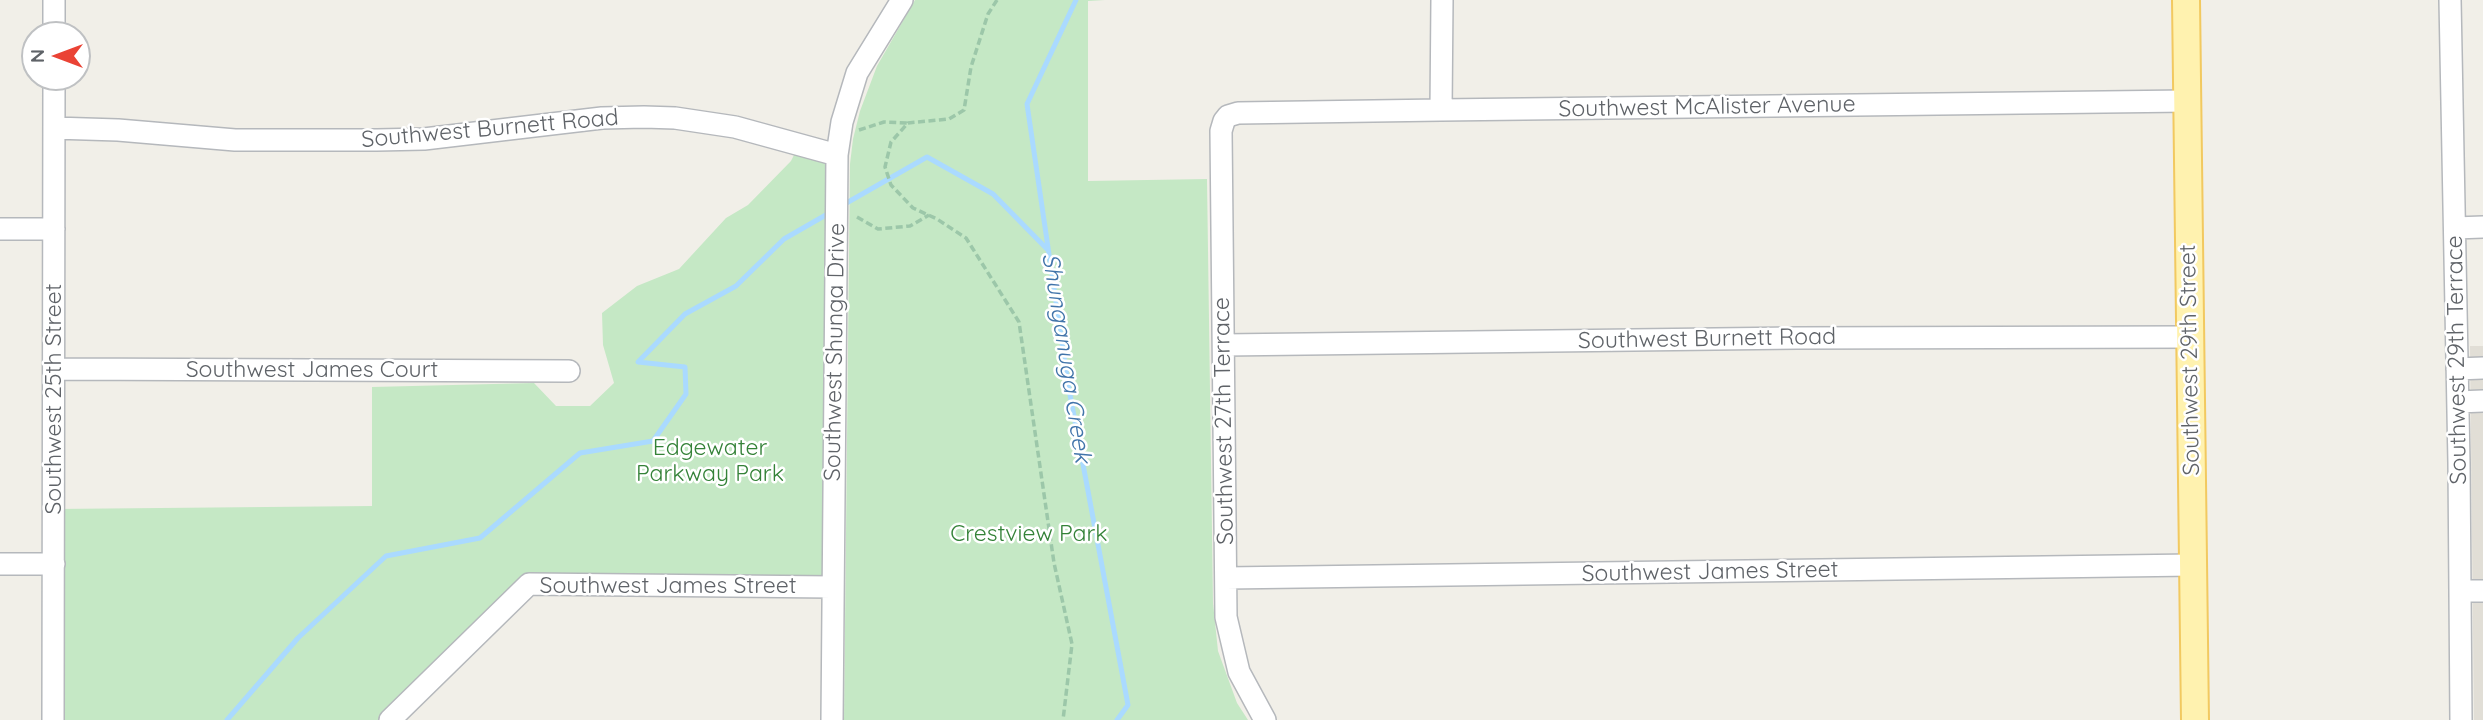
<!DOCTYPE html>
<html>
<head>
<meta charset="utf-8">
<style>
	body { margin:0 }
	#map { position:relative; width:2483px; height:720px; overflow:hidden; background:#f1efe8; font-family:Quicksand,sans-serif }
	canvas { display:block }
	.north { position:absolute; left:21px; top:21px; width:70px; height:70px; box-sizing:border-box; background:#fff; border:2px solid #bfc1c3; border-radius:50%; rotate:270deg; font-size:19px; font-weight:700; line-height:28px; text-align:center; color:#5f6368 }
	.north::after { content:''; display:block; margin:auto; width:24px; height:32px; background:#ea4335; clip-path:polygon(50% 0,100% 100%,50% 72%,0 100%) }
</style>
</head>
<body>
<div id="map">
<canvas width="2483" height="720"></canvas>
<div class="north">N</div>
</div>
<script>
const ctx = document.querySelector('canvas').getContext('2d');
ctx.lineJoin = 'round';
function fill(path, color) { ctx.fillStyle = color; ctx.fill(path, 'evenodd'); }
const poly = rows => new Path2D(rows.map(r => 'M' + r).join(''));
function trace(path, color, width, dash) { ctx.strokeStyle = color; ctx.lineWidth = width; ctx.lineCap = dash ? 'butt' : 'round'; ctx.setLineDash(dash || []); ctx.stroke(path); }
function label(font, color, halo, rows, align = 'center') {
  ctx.font = font + ' Quicksand,sans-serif'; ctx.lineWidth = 5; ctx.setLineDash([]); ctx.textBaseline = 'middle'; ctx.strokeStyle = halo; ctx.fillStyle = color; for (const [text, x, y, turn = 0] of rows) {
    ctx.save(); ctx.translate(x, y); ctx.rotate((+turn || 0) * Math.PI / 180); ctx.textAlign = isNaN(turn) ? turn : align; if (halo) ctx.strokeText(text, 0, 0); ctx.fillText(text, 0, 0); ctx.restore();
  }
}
const education = poly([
	[2470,346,2483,346,2483,720,2474,720]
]);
const green = poly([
	[915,0,1105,0,1088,1,1088,181,1207,179,1213,603,1218,651,1237,703,1248,720,844,720,850,164,853,139,860,111,877,66],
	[799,145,837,155,832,587,529,584,390,720,53,720,54,509,372,506,372,387,534,383,556,406,590,406,614,383,603,345,602,313,637,286,679,269,726,218,748,205,791,161]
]);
const stream = poly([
	[1076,0,1027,104,1068,384,1128,705,1117,720],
	[843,205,927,157,993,194,1048,250],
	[227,720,298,638,386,556,480,538,580,453,653,441,686,394,685,367,638,362,685,314,736,286,784,239,831,212]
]);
const path = poly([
	[997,0,988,14,971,67,964,110,949,119,908,123,891,142,885,167,891,185,913,208,937,219,966,238,1019,322,1054,563,1072,644,1063,720],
	[859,130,884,122,908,123],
	[857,217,878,229,910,226,929,215]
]);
const minor = poly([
	[54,0,54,35],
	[2450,0,2459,463,2461,720],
	[1441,110,1442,0],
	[54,128,118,130,235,140,377,140,424,139,602,118,644,117,675,118,735,127,837,155],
	[2455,228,2483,227],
	[0,229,54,229],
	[1224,345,1797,338,2190,337],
	[55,369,569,371],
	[2457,369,2483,368],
	[2458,402,2483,401],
	[0,564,54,564],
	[1226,578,2193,565],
	[2460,591,2483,591],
	[53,720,54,77],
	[390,720,529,584,832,587],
	[832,720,837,155,842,122,857,73,902,0],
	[1265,720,1239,672,1226,617,1221,131,1224,121,1228,116,1238,113,1441,110,2187,101]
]);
const major = poly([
	[2186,0,2195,720]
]);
const streetNames = [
	["Southwest McAlister Avenue",1707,107,-1],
	["Southwest Burnett Road",490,129,-5],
	["Southwest Burnett Road",1707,339,-1],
	["Southwest Shunga Drive",835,352,-89],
	["Southwest 29th Street",2190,360,-91],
	["Southwest 29th Terrace",2457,360,-91],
	["Southwest James Court",312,370],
	["Southwest 25th Street",54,399,-90],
	["Southwest 27th Terrace",1224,421,-91],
	["Southwest James Street",1710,572,-1],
	["Southwest James Street",668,586]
];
const parkNames = [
	["Edgewater",710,448],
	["Parkway Park",710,474],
	["Crestview Park",1029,534]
];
const waterNames = [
	["Shunganuga Creek",1066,358,81]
];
fill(education, '#e1ded6');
fill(green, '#c5e8c5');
trace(stream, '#aadaff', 5);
trace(minor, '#b5b8bc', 24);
trace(major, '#f2c960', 30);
trace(path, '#9cc7a9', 3.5, [7, 3.5]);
trace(minor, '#fff', 21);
trace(major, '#fff2af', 26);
label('23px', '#5f6368', '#fff', streetNames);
label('23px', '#348238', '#fff', parkNames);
label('italic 24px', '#4174aa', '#fff', waterNames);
</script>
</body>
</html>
